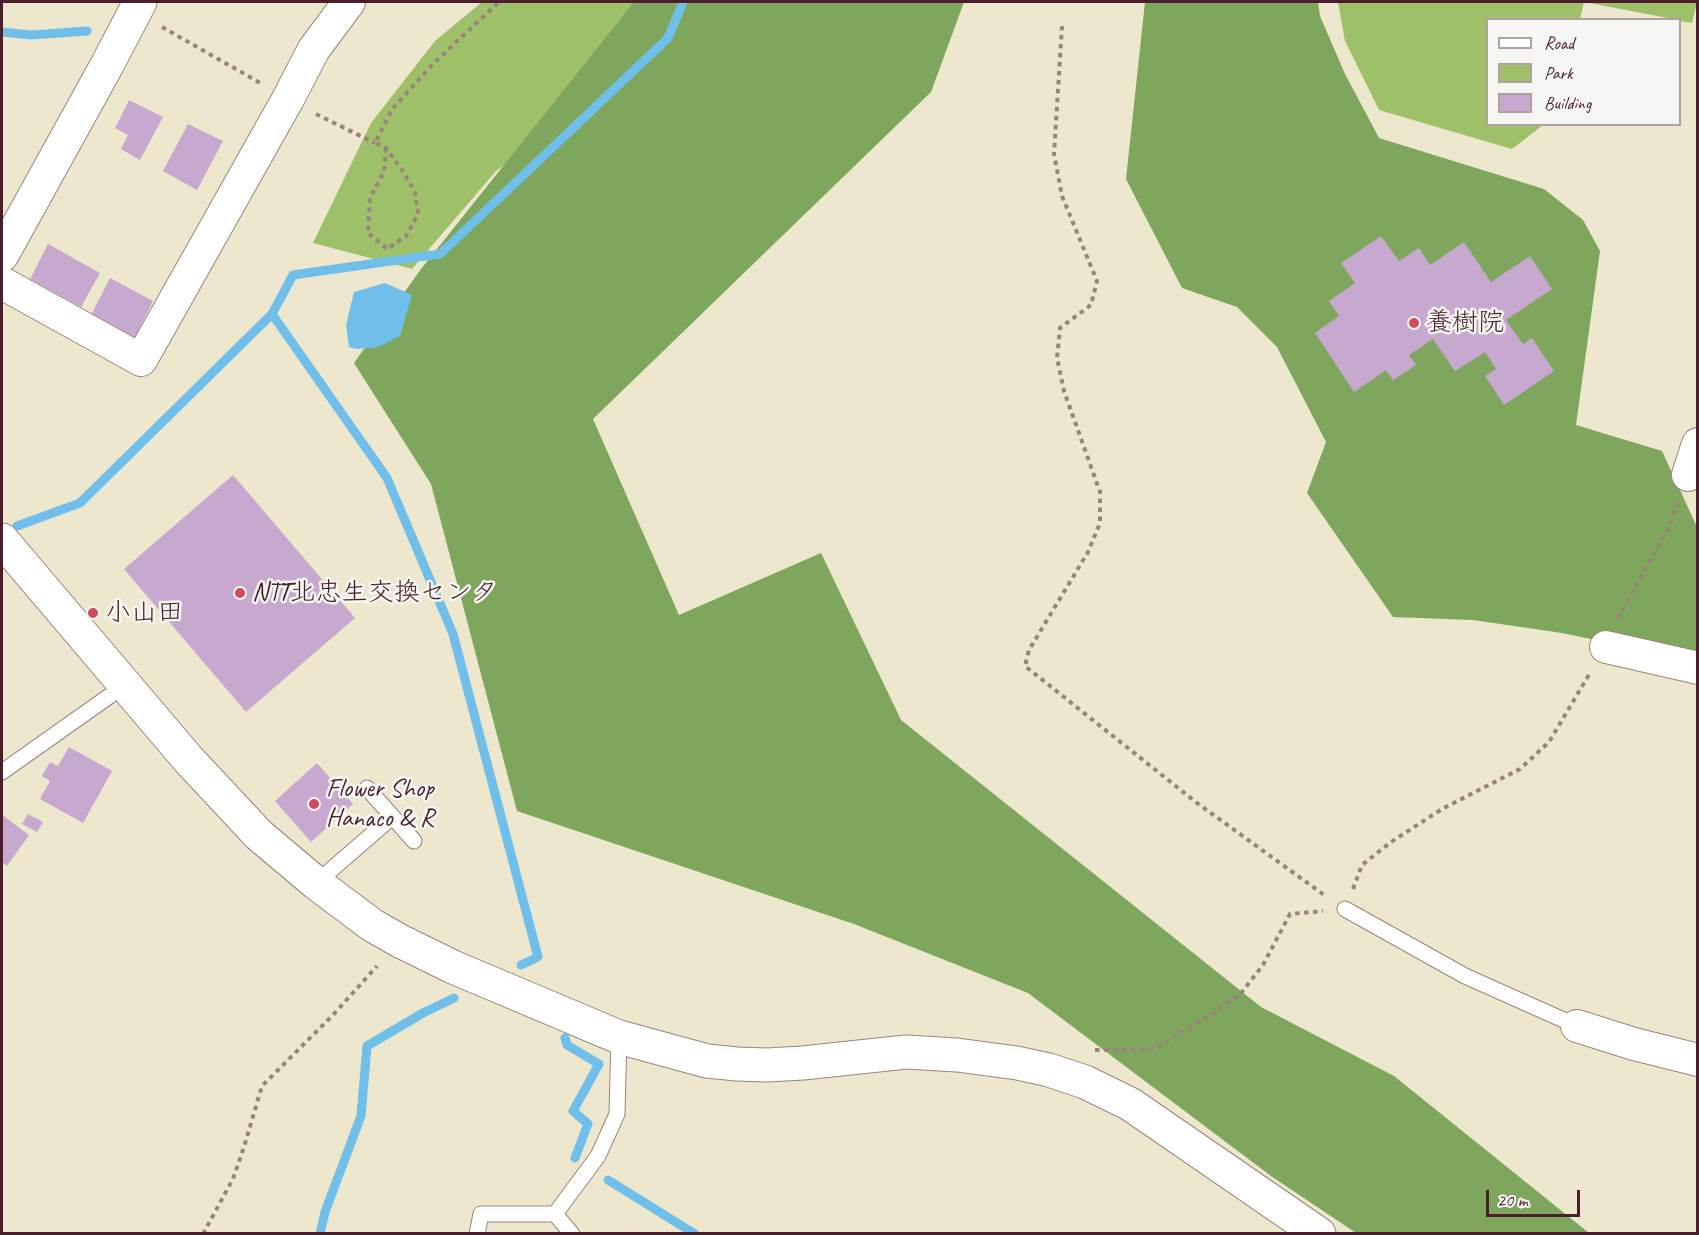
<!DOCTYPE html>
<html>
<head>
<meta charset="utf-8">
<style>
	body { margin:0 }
	#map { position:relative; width:1699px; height:1235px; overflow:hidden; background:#ece7cd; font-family:Caveat,sans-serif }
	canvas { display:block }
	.frame { position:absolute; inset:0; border:3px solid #4a1f2b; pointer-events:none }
	.legend { position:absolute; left:1486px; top:18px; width:195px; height:108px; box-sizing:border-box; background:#f6f6f2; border:2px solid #b1a0a2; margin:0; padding:8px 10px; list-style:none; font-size:18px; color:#4a1f2b }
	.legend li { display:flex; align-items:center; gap:12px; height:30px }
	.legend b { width:30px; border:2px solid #b1a0a2 }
	.scale { position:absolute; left:1486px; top:1190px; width:94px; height:27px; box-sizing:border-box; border:3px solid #4a1f2b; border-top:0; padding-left:8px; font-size:18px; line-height:21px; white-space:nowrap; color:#4a1f2b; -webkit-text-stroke:4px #f6f6f2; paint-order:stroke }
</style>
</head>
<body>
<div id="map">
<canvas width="1699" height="1235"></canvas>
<div class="frame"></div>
<ul class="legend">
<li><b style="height:8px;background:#fff"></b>Road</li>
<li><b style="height:16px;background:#9dc069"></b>Park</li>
<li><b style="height:16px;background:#c7a8cf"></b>Building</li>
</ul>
<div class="scale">20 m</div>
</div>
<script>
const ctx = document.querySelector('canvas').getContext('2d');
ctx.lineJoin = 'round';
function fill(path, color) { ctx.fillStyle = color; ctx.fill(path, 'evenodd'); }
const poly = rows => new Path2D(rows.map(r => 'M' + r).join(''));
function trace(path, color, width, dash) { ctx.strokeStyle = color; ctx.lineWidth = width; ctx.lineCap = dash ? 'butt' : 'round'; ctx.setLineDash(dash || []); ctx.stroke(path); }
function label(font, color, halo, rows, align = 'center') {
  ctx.font = font + ' Caveat,"Klee One",sans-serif'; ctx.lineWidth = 5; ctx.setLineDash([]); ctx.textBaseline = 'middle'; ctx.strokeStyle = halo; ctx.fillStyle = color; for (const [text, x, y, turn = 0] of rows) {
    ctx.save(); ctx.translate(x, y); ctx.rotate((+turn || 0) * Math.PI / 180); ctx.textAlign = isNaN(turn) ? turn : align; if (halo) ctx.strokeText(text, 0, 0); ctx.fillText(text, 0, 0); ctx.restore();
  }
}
const green = poly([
	[482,2,696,2,677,44,496,171,412,269,313,243,371,123,435,41],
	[1338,2,1697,2,1692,23,1680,21,1680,20,1673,19,1584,2,1580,19,1488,20,1488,124,1543,125,1512,149,1379,110,1345,41]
]);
const forest = poly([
	[634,2,964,2,931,92,593,419,679,615,821,553,901,720,1261,1007,1394,1076,1589,1233,1356,1233,1271,1176,1028,993,854,924,517,811,431,484,354,363,421,269],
	[1145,2,1318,2,1320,16,1345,74,1379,138,1544,189,1583,220,1600,251,1576,425,1662,451,1697,527,1697,661,1562,633,1473,620,1393,617,1307,493,1326,442,1277,347,1237,307,1182,288,1126,179]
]);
const water = poly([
	[385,283,412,295,400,336,378,347,357,349,349,347,346,325,354,292]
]);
const stream = poly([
	[2,32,31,35,87,31],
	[272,314,387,478,453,634,538,957,521,965],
	[17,526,80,503,272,314,293,275,440,254,668,38,683,2],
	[565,1038,567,1045,599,1064,573,1111,588,1124,575,1158],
	[608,1180,695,1234],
	[320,1234,325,1212,361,1116,367,1046,423,1013,454,998]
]);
const building = poly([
	[129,100,163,117,140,160,121,149,128,135,115,128],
	[188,124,223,141,197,190,163,171],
	[1381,236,1399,261,1419,248,1430,265,1464,242,1491,282,1530,256,1552,289,1506,320,1523,344,1532,338,1554,371,1504,405,1485,376,1496,369,1485,352,1455,371,1433,339,1409,355,1416,365,1393,380,1386,370,1354,392,1315,333,1339,316,1329,301,1355,283,1341,263],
	[48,244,100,273,81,307,30,279],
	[110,278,153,301,134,339,90,317],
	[233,475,355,618,246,712,124,569],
	[69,747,112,771,83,823,40,799,50,781,42,776,50,762,58,766],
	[317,763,353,804,311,842,275,801],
	[28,814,43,822,37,832,22,824],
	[2,815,29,835,7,866,2,862]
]);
const path = poly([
	[1062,26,1054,154,1062,196,1097,281,1091,305,1060,328,1057,358,1064,391,1100,492,1100,523,1088,552,1029,650,1025,666,1197,803,1327,897],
	[162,27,262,84],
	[316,114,375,143],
	[386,148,384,172,370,198,368,233,387,249,406,236,418,214,415,192,402,170,386,148,375,143,393,108,434,63,499,2],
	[1618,618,1669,527,1678,502],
	[1353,889,1362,865,1391,842,1442,809,1520,769,1549,742,1590,673],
	[1095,1050,1154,1049,1215,1012,1242,992,1263,965,1290,914,1323,911],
	[203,1234,233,1179,244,1147,262,1086,333,1015,377,966]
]);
const service = poly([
	[2,772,125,685],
	[367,788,414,841],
	[316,883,392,817],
	[1345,909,1465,976,1577,1026],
	[555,1214,572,1234],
	[477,1234,481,1214,555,1214,598,1156,617,1114,619,1037]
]);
const minor = poly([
	[2,283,141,360,288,99,314,49,349,2],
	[1688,475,1698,444],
	[1606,647,1698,668],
	[1577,1026,1634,1044,1698,1060]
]);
const tertiary = poly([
	[2,540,188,759,259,835,316,883,372,925,400,941,453,967,619,1037,707,1061,737,1064,767,1065,803,1063,906,1052,957,1055,1017,1063,1049,1070,1085,1082,1130,1104,1319,1234]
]);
const secondary = poly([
	[2,255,107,65,140,2]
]);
const markers = [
	[1414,323,6,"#d1495b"],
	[240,593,6,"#d1495b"],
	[93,613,6,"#d1495b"],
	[314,804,6,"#d1495b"]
];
const poiNames = [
	["養樹院",1426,323],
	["NTT北忠生交換センタ",252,593],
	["小山田",105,613],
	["Flower Shop",326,789],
	["Hanaco & R",326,819]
];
fill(green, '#9dc069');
fill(forest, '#7ea65d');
fill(water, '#70bfea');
trace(stream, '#70bfea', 9);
fill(building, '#c7a8cf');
trace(service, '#9b837c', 17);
trace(minor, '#9b837c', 34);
trace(tertiary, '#9b837c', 35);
trace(secondary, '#9b837c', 35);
trace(path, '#9b837c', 4, [4.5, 4.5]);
trace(service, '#fff', 15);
trace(minor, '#fff', 32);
trace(tertiary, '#fff', 33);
trace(secondary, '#fff', 33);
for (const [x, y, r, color] of markers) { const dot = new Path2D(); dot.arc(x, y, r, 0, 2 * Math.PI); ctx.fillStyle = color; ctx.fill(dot); trace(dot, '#f6f6f2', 2); }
label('26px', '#4a1f2b', '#f6f6f2', poiNames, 'left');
</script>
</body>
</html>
